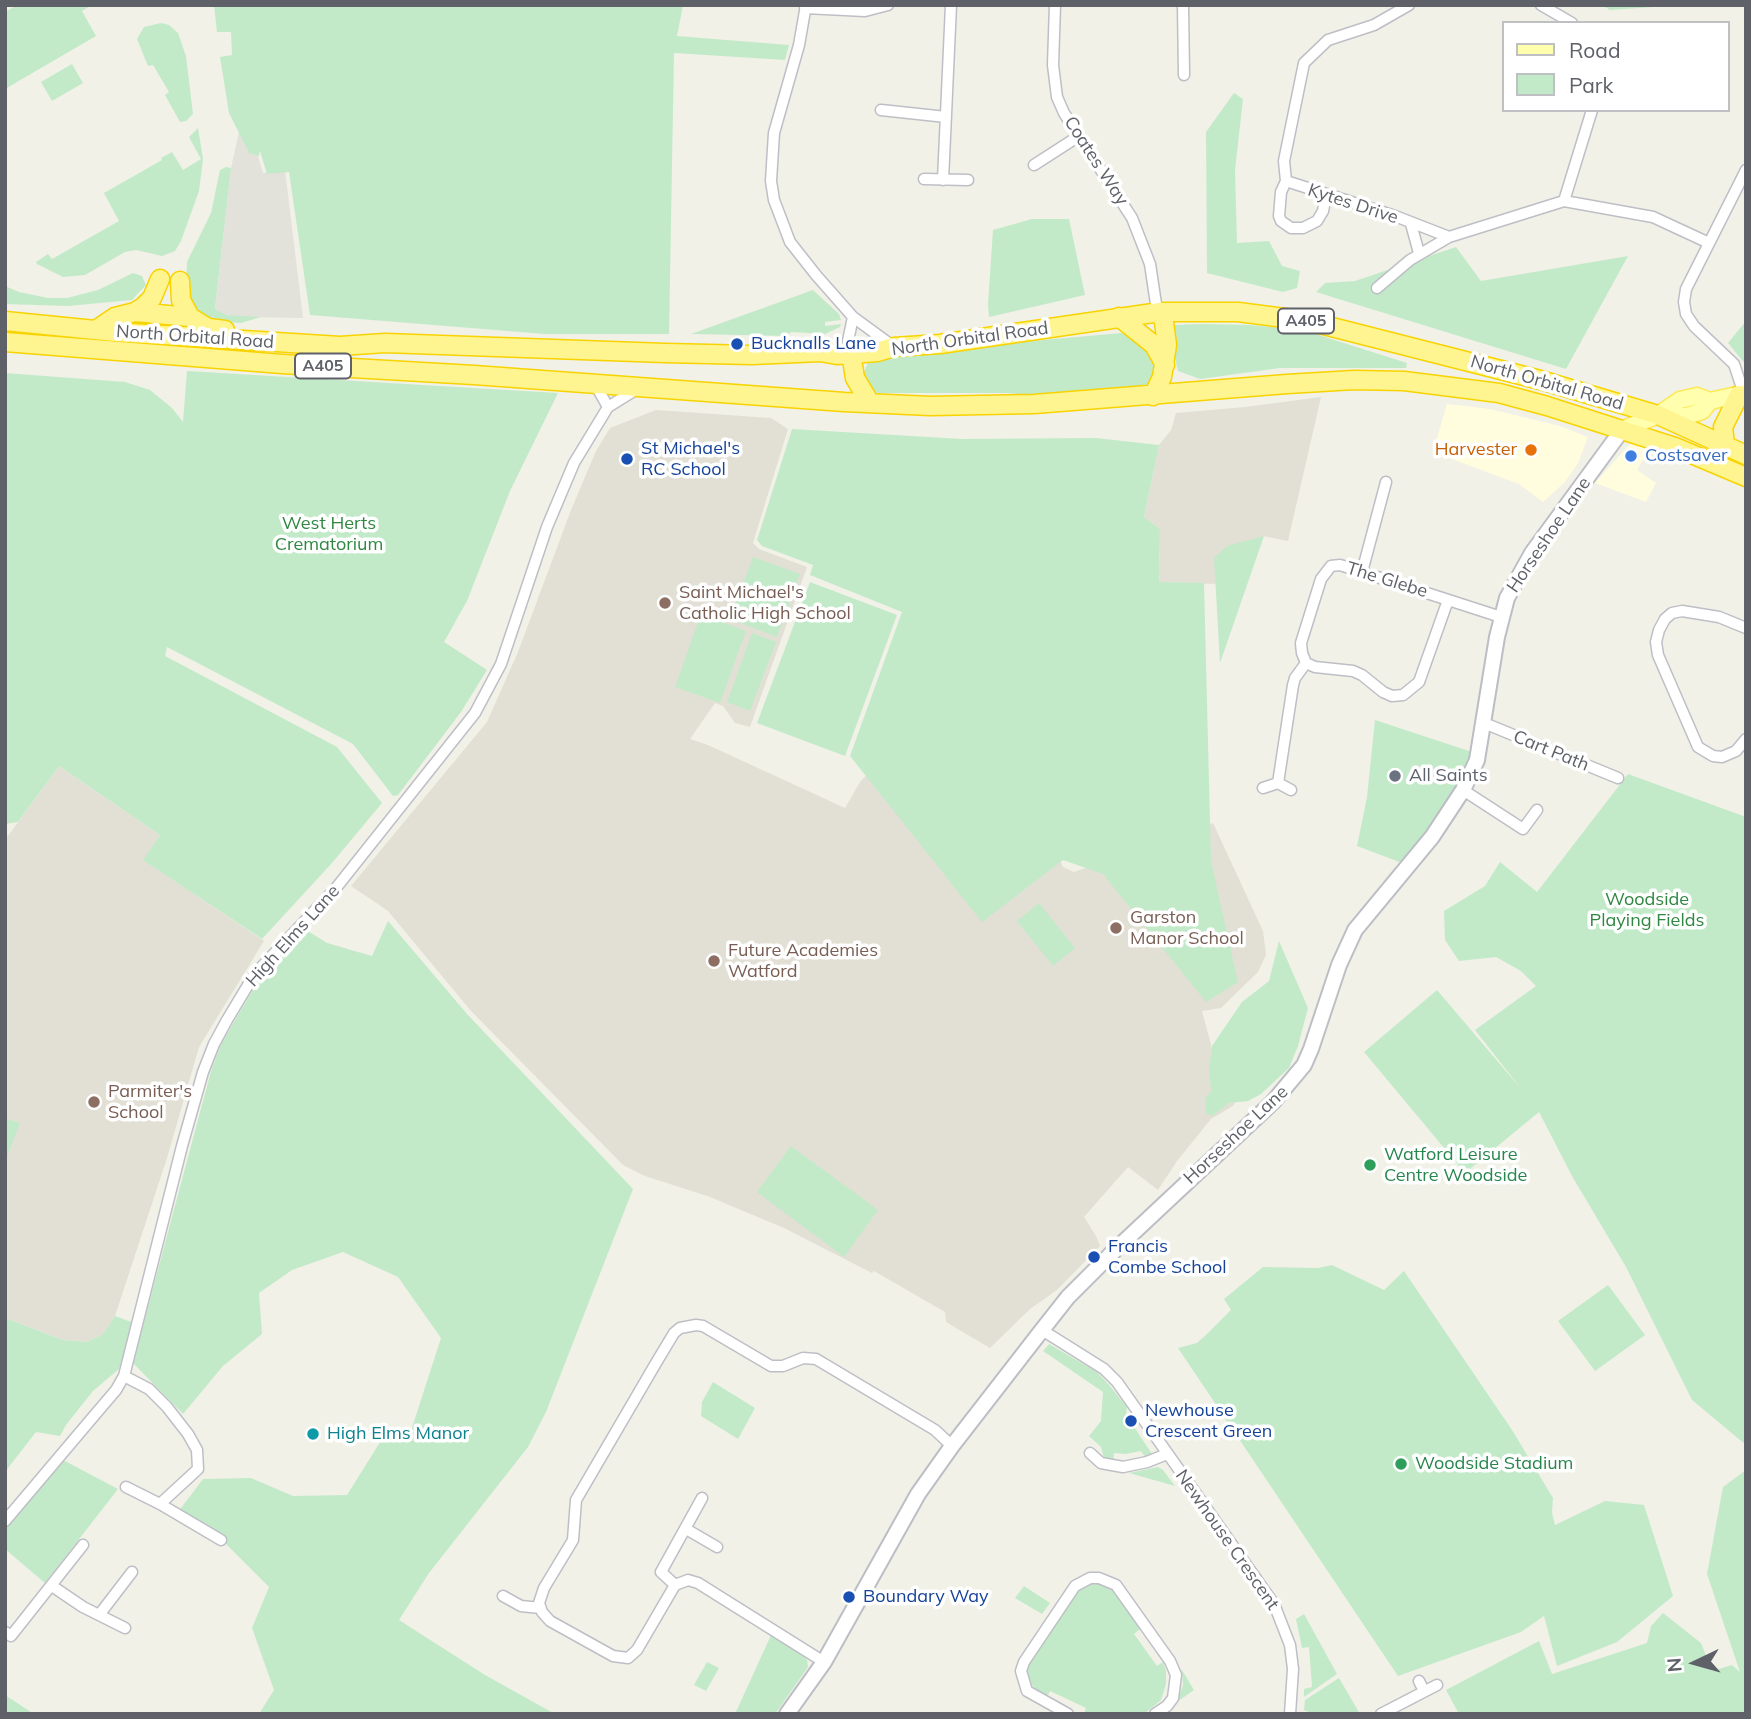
<!DOCTYPE html>
<html>
<head>
<meta charset="utf-8">
<style>
	body { margin:0 }
	#map { position:relative; width:1751px; height:1719px; overflow:hidden; background:#f1f1e7; font-family:Mulish,sans-serif }
	canvas { display:block }
	.frame { position:absolute; inset:0; border:7px solid #5e6168; pointer-events:none }
	.legend { position:absolute; left:1502px; top:21px; width:228px; height:91px; box-sizing:border-box; background:#fff; border:2px solid #bfc0c3; margin:0; padding:9px 12px; list-style:none; font-size:21px; color:#5e6168 }
	.legend li { display:flex; align-items:center; gap:14px; height:35px }
	.legend b { width:35px; border:2px solid #bfc0c3 }
	.north { position:absolute; left:1660px; top:1628px; width:70px; height:70px; -webkit-text-stroke:5px #fff; paint-order:stroke; rotate:265deg; font-size:19px; font-weight:700; line-height:28px; text-align:center; color:#5e6168 }
	.north::after { content:''; display:block; margin:auto; width:24px; height:32px; background:#5e6168; clip-path:polygon(50% 0,100% 100%,50% 72%,0 100%) }
</style>
</head>
<body>
<div id="map">
<canvas width="1751" height="1719"></canvas>
<div class="frame"></div>
<ul class="legend">
<li><b style="height:9px;background:#ffffae"></b>Road</li>
<li><b style="height:19px;background:#c2eac9"></b>Park</li>
</ul>
<div class="north">N</div>
</div>
<script>
const ctx = document.querySelector('canvas').getContext('2d');
ctx.lineJoin = 'round';
function fill(path, color) { ctx.fillStyle = color; ctx.fill(path, 'evenodd'); }
const poly = rows => new Path2D(rows.map(r => 'M' + r).join(''));
function trace(path, color, width, dash) { ctx.strokeStyle = color; ctx.lineWidth = width; ctx.lineCap = dash ? 'butt' : 'round'; ctx.setLineDash(dash || []); ctx.stroke(path); }
function label(font, color, halo, rows, align = 'center') {
  ctx.font = font + ' Mulish,sans-serif'; ctx.lineWidth = 7; ctx.setLineDash([]); ctx.textBaseline = 'middle'; ctx.strokeStyle = halo; ctx.fillStyle = color; for (const [text, x, y, turn = 0] of rows) {
    ctx.save(); ctx.translate(x, y); ctx.rotate((+turn || 0) * Math.PI / 180); ctx.textAlign = isNaN(turn) ? turn : align; if (halo) ctx.strokeText(text, 0, 0); ctx.fillText(text, 0, 0); ctx.restore();
  }
}
const commercial = poly([
	[1447,404,1490,409,1560,426,1588,437,1578,463,1565,482,1543,502,1519,484,1433,452],
	[1632,442,1649,449,1637,470,1656,483,1646,502,1595,483]
]);
const industrial = poly([
	[250,131,263,173,285,170,303,318,239,317,225,315,215,310,231,168,239,132]
]);
const education = poly([
	[1321,397,1288,541,1263,536,1215,584,1159,582,1160,529,1144,517,1159,445,1171,430,1176,413,1245,407],
	[656,410,771,418,788,429,753,543,759,549,807,567,750,727,735,723,723,706,715,703,690,739,708,745,845,808,860,782,879,762,1009,756,1063,867,1074,872,1213,823,1263,931,1266,955,1258,972,1221,1008,1202,1011,1213,1052,1236,1100,1233,1106,1211,1119,1177,1161,1158,1190,1128,1167,1084,1217,1096,1236,1100,1246,1057,1290,1030,1309,990,1348,946,1322,945,1312,874,1271,872,1273,784,1228,710,1197,645,1176,623,1165,471,1011,388,911,351,886,487,722,518,652,571,510,596,451,610,428],
	[59,766,160,835,144,860,264,941,199,1047,167,1158,115,1316,103,1334,87,1342,63,1340,5,1318,5,840]
]);
const green = poly([
	[17,5,92,5,82,11,96,36,5,89,5,12],
	[214,5,683,5,677,36,789,45,785,60,674,53,669,334,545,334,310,315,289,172,267,174,260,151,259,156,249,153,229,113,220,57,232,55,231,32,217,32],
	[1602,5,1683,5,1610,10],
	[161,23,169,25,178,33,186,56,193,114,186,121,180,122,165,95,169,92,153,65,148,66,137,39,144,27],
	[72,64,83,83,52,101,41,82],
	[1234,93,1243,99,1235,170,1237,243,1269,241,1282,266,1300,271,1297,288,1283,292,1207,273,1206,132],
	[198,128,203,159,199,191,181,241,175,251,162,256,136,250,125,252,85,275,63,277,37,264,36,262,48,254,52,259,119,221,104,193,162,160,161,158,172,152,183,170,201,159,189,137],
	[226,167,231,168,215,309,226,315,261,317,241,323,211,321,194,306,186,285,187,262,211,213,220,170],
	[1032,219,1069,219,1085,295,989,317,988,304,993,230],
	[1456,247,1481,281,1628,256,1566,369,1316,292,1325,283,1355,281],
	[133,273,142,276,146,285,132,300,68,306,5,304,5,286,19,292,48,298,67,298,98,290],
	[813,290,839,314,841,320,825,322,825,326,841,324,840,327,825,334,791,332,787,336,691,334],
	[1746,321,1746,365,1728,343],
	[1202,324,1250,325,1303,330,1407,363,1406,368,1280,368,1200,379,1178,371,1172,346,1175,325],
	[1122,333,1138,339,1152,353,1157,366,1155,377,1149,387,1047,397,1008,393,878,393,873,391,863,375,868,362,876,359,959,351,1020,342],
	[187,371,558,393,510,491,467,601,444,642,487,670,461,712,398,795,393,796,353,744,167,647,165,656,337,747,382,803,332,863,262,939,143,860,160,835,59,766,18,822,5,824,5,373,125,382,150,390,172,408,183,422],
	[792,429,962,439,1096,438,1159,445,1144,517,1160,529,1159,582,1204,583,1211,861,1238,982,1206,1002,1103,874,1063,860,982,922,850,756,902,612,810,575,813,565,762,546,757,540],
	[1264,536,1220,663,1214,558,1227,546],
	[753,557,800,574,777,637,730,619],
	[810,582,897,615,845,756,757,723],
	[701,614,746,631,720,703,675,687],
	[752,633,776,642,750,711,727,702],
	[1375,720,1472,752,1457,785,1427,833,1402,863,1357,846,1367,797],
	[1628,774,1746,817,1746,1445,1692,1400,1626,1267,1572,1176,1539,1112,1465,1173,1364,1052,1437,990,1522,1090,1475,1030,1536,986,1521,971,1496,957,1459,961,1445,940,1444,911,1485,886,1500,862,1537,892],
	[1039,903,1075,948,1053,966,1017,921],
	[388,921,467,1014,633,1189,546,1412,528,1447,429,1573,399,1620,485,1675,555,1714,259,1714,274,1690,252,1628,269,1587,225,1543,178,1512,203,1479,251,1478,293,1496,347,1495,382,1439,408,1440,441,1338,398,1277,343,1252,292,1270,259,1293,262,1334,223,1366,183,1414,133,1363,211,1071,221,1044,258,981,306,930,327,943,372,956],
	[1279,941,1308,1008,1298,1046,1289,1068,1261,1094,1248,1101,1229,1103,1212,1116,1206,1113,1205,1099,1211,1091,1209,1069,1212,1046,1242,1002,1269,981],
	[5,1118,20,1123,5,1162],
	[791,1146,878,1210,844,1257,757,1192],
	[1332,1265,1384,1290,1404,1271,1512,1430,1553,1498,1552,1513,1555,1525,1605,1501,1644,1505,1673,1596,1617,1642,1557,1666,1544,1616,1521,1632,1398,1676,1178,1348,1197,1343,1207,1334,1231,1310,1224,1299,1263,1267,1318,1268],
	[1608,1285,1645,1335,1595,1371,1558,1321],
	[115,1316,134,1323,119,1369,93,1391,66,1425,60,1436,36,1432,5,1472,5,1318,63,1340,87,1342,103,1334],
	[1049,1344,1097,1372,1110,1386,1127,1407,1126,1415,1152,1454,1145,1457,1141,1451,1126,1454,1114,1453,1113,1461,1104,1458,1101,1447,1089,1436,1101,1421,1103,1392,1043,1351],
	[713,1382,755,1408,738,1439,701,1416,702,1402],
	[63,1460,118,1489,45,1583,5,1549,5,1529],
	[1158,1467,1163,1470,1175,1486,1129,1473],
	[1746,1470,1746,1714,1459,1714,1446,1690,1539,1641,1552,1674,1647,1643,1651,1626,1663,1613,1701,1643,1712,1671,1732,1665,1740,1672,1707,1574,1723,1487],
	[1091,1581,1100,1581,1111,1586,1140,1629,1134,1634,1157,1666,1163,1662,1166,1671,1166,1684,1161,1700,1144,1714,1084,1714,1086,1708,1050,1691,1046,1699,1032,1685,1027,1675,1029,1664,1072,1595,1080,1587],
	[1024,1586,1050,1603,1042,1614,1015,1598],
	[1304,1614,1337,1674,1304,1697,1304,1689,1312,1687,1309,1647,1302,1648,1296,1619],
	[772,1633,799,1652,807,1660,808,1667,775,1714,735,1714],
	[707,1662,719,1668,706,1691,694,1685],
	[1182,1670,1194,1690,1177,1702,1183,1685],
	[1339,1678,1360,1714,1314,1714,1304,1710,1305,1700],
	[5,1695,34,1714,5,1714]
]);
const street = poly([
	[806,5,799,45,774,133,771,181,774,200,790,242,816,275,853,317,894,347],
	[1055,5,1053,65,1057,97,1064,113,1132,218,1150,264,1156,304,1160,312],
	[1183,5,1184,75],
	[1409,5,1374,25,1328,40,1304,63,1284,161,1286,181,1395,216,1449,237,1564,201,1653,217,1709,243],
	[1541,5,1572,23],
	[805,8,865,11,888,5],
	[881,110,946,117],
	[1034,165,1079,136],
	[924,179,968,180],
	[943,180,951,5],
	[1286,181,1281,192,1279,216,1281,221,1291,228,1303,228,1317,221,1323,211,1326,195],
	[1564,201,1592,110],
	[1411,224,1419,253],
	[1377,288,1410,260,1449,237],
	[851,353,848,341,853,317],
	[595,384,608,407],
	[1744,394,1734,364,1694,326,1686,314,1684,302,1686,289,1746,170],
	[1362,572,1386,482],
	[1746,628,1719,617,1682,611,1672,613,1665,619,1659,630,1656,642,1658,655,1698,747,1713,756,1722,757,1736,751,1746,739],
	[1306,663,1315,667,1353,671,1362,675,1383,692,1392,696,1403,695,1419,682,1448,600],
	[1484,723,1618,778],
	[1278,783,1291,790],
	[1263,788,1278,783,1293,685,1295,678,1306,663,1302,653,1301,643,1321,579,1331,566,1340,565,1501,617],
	[1463,790,1523,829,1537,810],
	[1042,1330,1104,1369,1117,1382,1274,1604,1290,1645,1293,1669,1290,1714],
	[124,1376,149,1389,167,1407,188,1434,197,1450,198,1469,160,1504],
	[1090,1453,1101,1463,1123,1467,1147,1462,1167,1454],
	[126,1487,160,1504,221,1540],
	[5,1521,93,1417,116,1390,124,1376,182,1146,203,1072,214,1044,227,1020,254,975,336,888,475,713,501,664,547,527,574,463,608,407,637,389],
	[686,1529,717,1547],
	[675,1585,661,1572,702,1498],
	[52,1586,83,1607,125,1628],
	[503,1596,521,1606,540,1608],
	[99,1615,132,1572],
	[5,1632,11,1636,83,1545],
	[824,1662,698,1583,688,1580,675,1585,637,1650,628,1658,613,1656,550,1621,542,1612,539,1603,544,1588,573,1540,576,1500,656,1363,674,1333,680,1328,696,1325,703,1326,771,1366,783,1366,803,1358,816,1359,935,1430,952,1446],
	[1419,1681,1424,1691],
	[1068,1714,1027,1691,1021,1671,1024,1662,1075,1586,1090,1578,1099,1578,1116,1585,1170,1661,1176,1675,1173,1698,1167,1706,1155,1714],
	[1381,1714,1437,1685]
]);
const secondary = poly([
	[787,1714,824,1662,918,1494,952,1446,1042,1330,1068,1297,1115,1250,1273,1102,1304,1065,1311,1049,1339,965,1355,930,1432,837,1463,790,1477,760,1497,637,1507,598,1532,553,1622,430]
]);
const primary = poly([
	[1660,415,1687,416,1702,411,1710,401],
	[1622,430,1658,415,1680,400,1697,396,1710,401,1746,393]
]);
const highway = poly([
	[180,281,181,300,190,317,208,328,225,330],
	[135,312,190,317],
	[1119,317,1154,345,1165,365],
	[5,321,115,332,340,346,385,343,665,353,752,355,820,352,837,355,877,352,894,347,940,344,1160,312,1238,312,1308,321,1544,381,1658,415,1746,455],
	[96,330,115,317,135,312,143,307,152,298,160,279],
	[5,342,282,364,474,375,844,402,930,406,1034,404,1287,384,1354,380,1404,381,1499,393,1547,406,1675,447,1746,477],
	[851,353,855,378,870,403],
	[1153,396,1162,377,1167,345,1164,322,1160,312],
	[1725,444,1723,427,1739,395]
]);
const markers = [
	[737,344,7,"#1a4fb4"],
	[1531,450,7,"#e8710a"],
	[1631,456,7,"#3f7fe0"],
	[627,459,7,"#1a4fb4"],
	[665,603,7,"#8d6e63"],
	[1395,776,7,"#6b7280"],
	[1116,928,7,"#8d6e63"],
	[714,961,7,"#8d6e63"],
	[94,1102,7,"#8d6e63"],
	[1370,1165,7,"#2e9e5b"],
	[1094,1257,7,"#1a4fb4"],
	[1131,1421,7,"#1a4fb4"],
	[313,1434,7,"#0f9aa8"],
	[1401,1464,7,"#2e9e5b"],
	[849,1597,7,"#1a4fb4"]
];
const shields = [
	[1306,321,56],
	[323,366,56]
];
const shieldNames = [
	["A405",1306,321],
	["A405",323,366]
];
const streetNames = [
	["Coates Way",1096,161,57],
	["Kytes Drive",1353,204,18],
	["North Orbital Road",195,337,4],
	["North Orbital Road",970,339,-8],
	["North Orbital Road",1547,383,16],
	["Horseshoe Lane",1549,535,-56],
	["The Glebe",1387,580,17],
	["Cart Path",1551,751,22],
	["High Elms Lane",293,936,-48],
	["Horseshoe Lane",1236,1135,-43],
	["Newhouse Crescent",1227,1540,55]
];
const transitNames = [
	["Bucknalls Lane",751,344],
	["St Michael's",641,449],
	["RC School",641,470],
	["Francis",1108,1247],
	["Combe School",1108,1268],
	["Newhouse",1145,1411],
	["Crescent Green",1145,1432],
	["Boundary Way",863,1597]
];
const foodNames = [
	["Harvester",1517,450]
];
const shopNames = [
	["Costsaver",1645,456]
];
const parkNames = [
	["West Herts",329,524],
	["Crematorium",329,545],
	["Woodside",1647,900],
	["Playing Fields",1647,921]
];
const educationNames = [
	["Saint Michael's",679,593],
	["Catholic High School",679,614],
	["Garston",1130,918],
	["Manor School",1130,939],
	["Future Academies",728,951],
	["Watford",728,972],
	["Parmiter's",108,1092],
	["School",108,1113]
];
const worshipNames = [
	["All Saints",1409,776]
];
const leisureNames = [
	["Watford Leisure",1384,1155],
	["Centre Woodside",1384,1176],
	["Woodside Stadium",1415,1464]
];
const cultureNames = [
	["High Elms Manor",327,1434]
];
fill(commercial, '#fffdde');
fill(industrial, '#e2e2db');
fill(education, '#e2e0d5');
fill(green, '#c2eac9');
trace(street, '#bebfc6', 13);
trace(secondary, '#bcbec5', 18);
trace(primary, '#fce955', 19);
trace(highway, '#f8d300', 21);
trace(street, '#fff', 10);
trace(secondary, '#fff', 14);
trace(primary, '#ffffae', 16);
trace(highway, '#fff590', 18);
for (const [x, y, r, color] of markers) { const dot = new Path2D(); dot.arc(x, y, r, 0, 2 * Math.PI); ctx.fillStyle = color; ctx.fill(dot); trace(dot, '#fff', 2.5); }
for (const [x, y, w] of shields) { const box = new Path2D(); box.roundRect(x - w / 2, y - 12.5, w, 25, 5); ctx.fillStyle = '#fff'; ctx.fill(box); trace(box, '#5e6168', 2); }
label('bold 16px', '#5e6168', null, shieldNames);
label('18px', '#5e6168', '#fff', streetNames);
label('18px', '#164399', '#fff', transitNames, 'left');
label('18px', '#c56008', '#fff', foodNames, 'right');
label('18px', '#366cbe', '#fff', shopNames, 'left');
label('18px', '#2f8741', '#fff', parkNames);
label('18px', '#785e54', '#fff', educationNames, 'left');
label('18px', '#5b616d', '#fff', worshipNames, 'left');
label('18px', '#27864d', '#fff', leisureNames, 'left');
label('18px', '#0d838f', '#fff', cultureNames, 'left');
</script>
</body>
</html>
